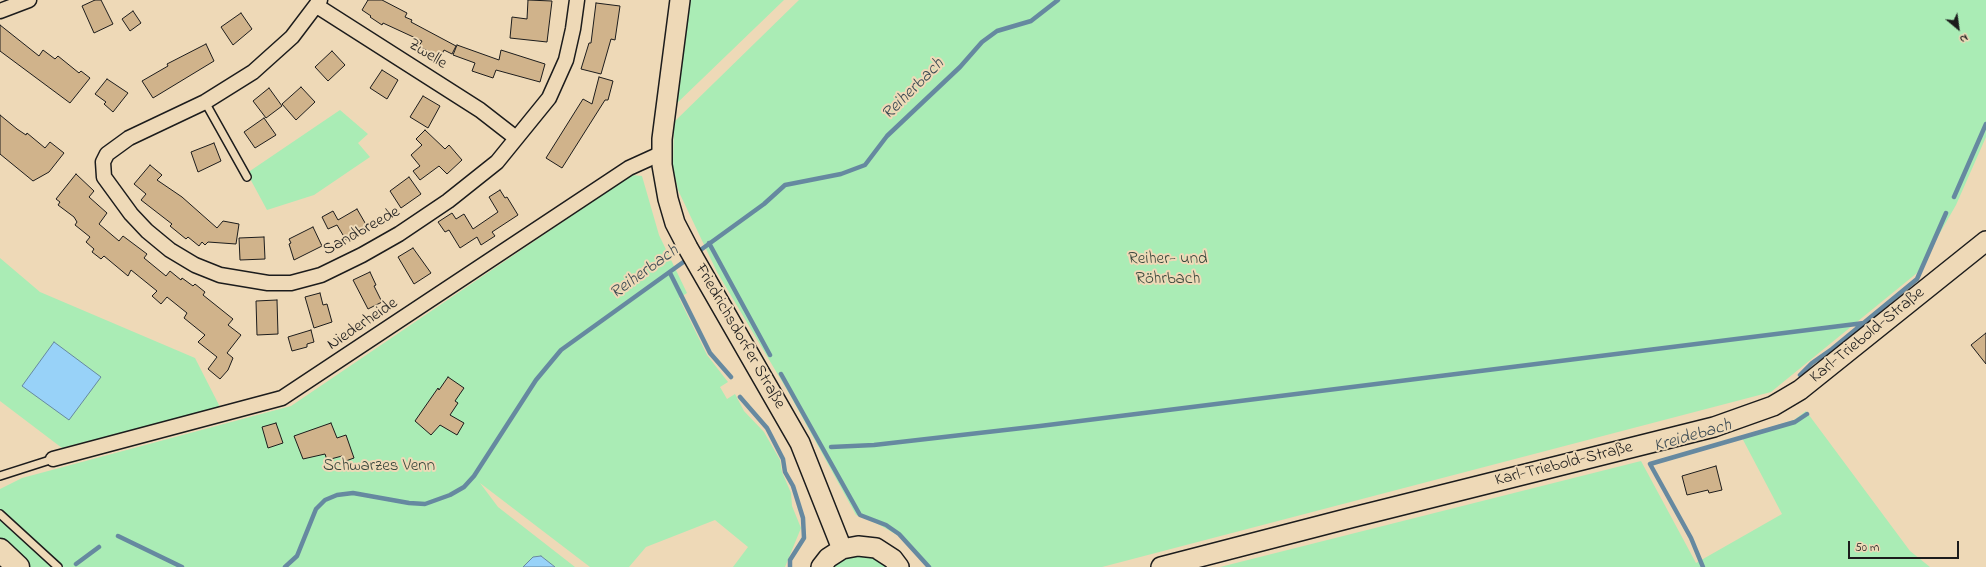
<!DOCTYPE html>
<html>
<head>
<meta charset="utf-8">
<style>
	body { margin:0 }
	#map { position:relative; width:1986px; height:567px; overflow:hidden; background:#eed9b7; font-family:"Indie Flower",sans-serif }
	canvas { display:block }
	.north { position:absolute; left:1938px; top:8px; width:40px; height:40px; -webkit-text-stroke:3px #eed9b7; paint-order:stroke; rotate:151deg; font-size:11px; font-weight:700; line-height:16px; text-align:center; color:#1c1c1c }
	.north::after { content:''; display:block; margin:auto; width:14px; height:18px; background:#1c1c1c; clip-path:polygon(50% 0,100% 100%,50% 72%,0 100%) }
	.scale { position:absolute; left:1848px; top:541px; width:111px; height:18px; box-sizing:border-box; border:2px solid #1c1c1c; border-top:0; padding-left:5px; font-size:12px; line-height:14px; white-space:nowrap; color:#1c1c1c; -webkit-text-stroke:3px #eed9b7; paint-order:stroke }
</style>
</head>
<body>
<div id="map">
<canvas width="1986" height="567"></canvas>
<div class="north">N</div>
<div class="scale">50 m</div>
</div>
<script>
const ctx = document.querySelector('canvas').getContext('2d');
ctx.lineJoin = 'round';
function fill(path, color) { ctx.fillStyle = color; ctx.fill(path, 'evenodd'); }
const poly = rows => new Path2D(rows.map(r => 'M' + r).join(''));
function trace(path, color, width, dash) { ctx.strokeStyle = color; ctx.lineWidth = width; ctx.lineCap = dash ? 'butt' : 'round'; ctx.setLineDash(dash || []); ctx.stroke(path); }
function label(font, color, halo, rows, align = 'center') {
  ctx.font = font + ' "Indie Flower",sans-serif'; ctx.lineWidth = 4; ctx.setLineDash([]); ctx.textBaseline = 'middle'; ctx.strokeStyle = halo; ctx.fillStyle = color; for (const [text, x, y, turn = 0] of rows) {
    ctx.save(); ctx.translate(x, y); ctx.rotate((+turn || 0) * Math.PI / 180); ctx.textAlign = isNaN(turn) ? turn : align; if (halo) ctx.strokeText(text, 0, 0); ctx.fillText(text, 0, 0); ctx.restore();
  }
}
const green = poly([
	[690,0,784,0,674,106],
	[799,0,1986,0,1986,137,1956,205,1917,273,1771,392,1102,567,928,567,899,536,876,523,856,515,790,395,717,272,678,190,673,168,674,122],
	[340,110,368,134,358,143,370,157,314,195,267,210,247,173],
	[632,175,642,176,659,235,687,293,679,298,707,355,728,382,720,387,727,399,735,394,744,411,764,432,780,460,782,472,791,493,792,506,801,528,785,567,733,567,748,547,715,520,646,547,629,567,590,567,480,483,498,507,575,567,555,567,541,556,533,557,523,567,0,567,0,489,22,478,291,406],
	[0,258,40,292,195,358,220,407,62,448,0,401],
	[1806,411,1910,551,1930,567,1220,567,1641,461,1696,563,1782,514,1741,436,1794,420],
	[860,554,874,557,889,567,831,567,844,557]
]);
const water = poly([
	[54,342,101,377,69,420,22,386,54,342],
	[541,556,555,567,523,567,533,557,541,556]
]);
const stream = poly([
	[1954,197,1986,124],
	[709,243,770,355],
	[695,254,764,204,785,185,841,174,865,165,887,136,960,67,982,42,997,31,1031,21,1058,0],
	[670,273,710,353,731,377],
	[781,374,860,515,886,525,899,534,929,567],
	[1800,375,1812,363,1832,349,1917,279,1946,213],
	[740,397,767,428,783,459,785,472,793,486,803,518,804,538,790,560,790,567],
	[831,447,874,445,1040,426,1864,323],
	[118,536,182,567],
	[76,564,99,547],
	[285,567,297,556,316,509,325,500,337,495,353,493,409,503,425,504,450,495,464,487,474,476,536,380,561,350,689,258],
	[1703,567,1691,538,1650,464,1795,422,1807,414]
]);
const building = poly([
	[95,0,101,0,113,24,94,33,82,6,95,0],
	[368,0,382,0,407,13,405,17,412,20,411,22,456,46,452,54,444,50,440,58,419,46,422,41,383,23,382,25,370,17,371,16,362,10,368,0],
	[528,0,552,1,547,42,510,38,512,17,527,19,528,0],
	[596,3,620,6,615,40,611,39,601,74,581,69,589,43,591,43,596,3],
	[133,11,141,23,130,31,122,19,133,11],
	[241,13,252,29,233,45,221,27,241,13],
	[0,25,39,56,43,50,55,59,58,56,79,73,81,71,90,78,70,103,0,51,0,25],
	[206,44,214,61,153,98,142,81,168,66,167,64,206,44],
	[457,45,499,60,501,50,545,64,540,82,496,70,493,78,472,71,475,63,453,55,457,45],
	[332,51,345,65,328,81,315,67,332,51],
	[382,70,398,80,387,99,370,88,382,70],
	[599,77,613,81,608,100,605,100,562,168,546,158,583,99,592,104,599,77],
	[107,79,128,93,113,112,104,104,106,102,95,94,107,79],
	[301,87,315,102,296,120,282,104,301,87],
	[269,88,282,106,266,118,253,101,269,88],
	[423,96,440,106,428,128,410,117,423,96],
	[0,115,17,129,26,135,27,133,45,148,50,142,64,153,49,172,33,181,0,154,0,115],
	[264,118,276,135,255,148,244,132,264,118],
	[425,130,445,149,449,145,462,160,447,174,439,166,420,180,413,171,420,166,411,155,422,145,416,139,425,130],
	[214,143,221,161,198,172,191,152,214,143],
	[150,165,162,175,157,180,182,197,217,228,223,221,239,224,236,244,208,242,205,245,202,242,199,246,188,237,186,239,170,226,172,224,141,200,146,194,134,184,150,165],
	[76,174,94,191,89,197,107,213,99,224,119,241,123,236,147,254,144,258,166,276,170,271,181,280,182,278,193,286,195,284,205,292,203,295,233,319,228,325,241,335,227,353,233,358,228,370,220,379,208,369,217,357,198,342,205,335,184,318,187,313,167,297,161,304,152,296,157,291,131,270,128,276,104,256,101,259,92,252,94,249,86,242,90,237,75,225,77,222,74,217,58,205,60,202,56,199,76,174],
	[409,177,421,194,401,208,390,191,409,177],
	[500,190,505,198,507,197,518,215,492,232,495,236,481,245,477,237,460,248,449,230,445,232,438,222,452,213,456,219,464,214,473,229,498,212,489,197,500,190],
	[357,209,368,228,346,240,337,225,328,229,322,217,333,211,338,220,357,209],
	[313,227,322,246,294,260,289,244,291,243,289,239,313,227],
	[264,237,265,259,240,260,239,238,264,237],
	[413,248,431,273,414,284,398,257,413,248],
	[370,272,376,285,374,286,382,302,368,309,353,280,370,272],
	[320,293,323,305,327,304,332,322,314,328,305,297,320,293],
	[277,300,278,334,257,335,256,301,277,300],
	[311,330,314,342,307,344,307,347,292,351,288,337,311,330],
	[1986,333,1986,364,1971,345,1986,333],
	[448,377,464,388,455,401,458,403,450,415,464,423,457,435,440,425,431,435,415,421,438,388,439,390,448,377],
	[276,423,283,443,268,448,262,427,276,423],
	[331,423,337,438,346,435,354,458,343,462,342,456,327,460,325,454,303,459,294,436,331,423],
	[1716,466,1722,490,1709,493,1708,490,1687,495,1682,476,1716,466]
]);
const lane = poly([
	[205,102,247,177],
	[0,476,53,459],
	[0,514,58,567]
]);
const street = poly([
	[320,0,292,37,253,72,205,102,129,138,107,154,103,162,104,177,131,214,147,231,170,250,195,265,220,275,268,283,291,283,321,275,362,255,399,234,448,201,497,162,549,98,566,60,573,29,577,0],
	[317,6,480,110,516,138],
	[0,11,29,0],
	[53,459,282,398,629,168,662,153]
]);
const secondary = poly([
	[680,0,662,139,662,165,668,199,675,223,688,248,800,443,842,549],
	[821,567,828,558,842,549,858,546,876,548,893,559,899,567],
	[1161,567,1350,518,1714,427,1773,406,1800,390,1986,241]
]);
const highway = poly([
	[0,550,18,567]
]);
const streetNames = [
	["Zwelle",427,55,32],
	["Sandbreede",362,232,-29],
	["Niederheide",363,325,-34],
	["Karl-Triebold-Straße",1868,336,-39],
	["Friedrichsdorfer Straße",739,337,60],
	["Karl-Triebold-Straße",1564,465,-14]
];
const parkNames = [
	["Reiher- und",1168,260],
	["Röhrbach",1168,280],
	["Schwarzes Venn",379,467]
];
const waterNames = [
	["Reiherbach",914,90,-45],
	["Reiherbach",645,273,-36],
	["Kreidebach",1693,437,-16]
];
fill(green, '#aaecb5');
fill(water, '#98d2f8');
trace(water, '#6689a0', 1);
trace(stream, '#6689a0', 4.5);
fill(building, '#d0b38b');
trace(building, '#1c1c1c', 1);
trace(lane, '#1c1c1c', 10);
trace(street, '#1c1c1c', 17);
trace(secondary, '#1c1c1c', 22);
trace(highway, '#1c1c1c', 25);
trace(lane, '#eed9b7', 7);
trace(street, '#eed9b7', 14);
trace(secondary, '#eed9b7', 19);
trace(highway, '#eed9b7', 22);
label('17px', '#1c1c1c', '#eed9b7', streetNames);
label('17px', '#38463b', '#eed9b7', parkNames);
label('italic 18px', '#3b4a53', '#eed9b7', waterNames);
</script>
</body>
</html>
